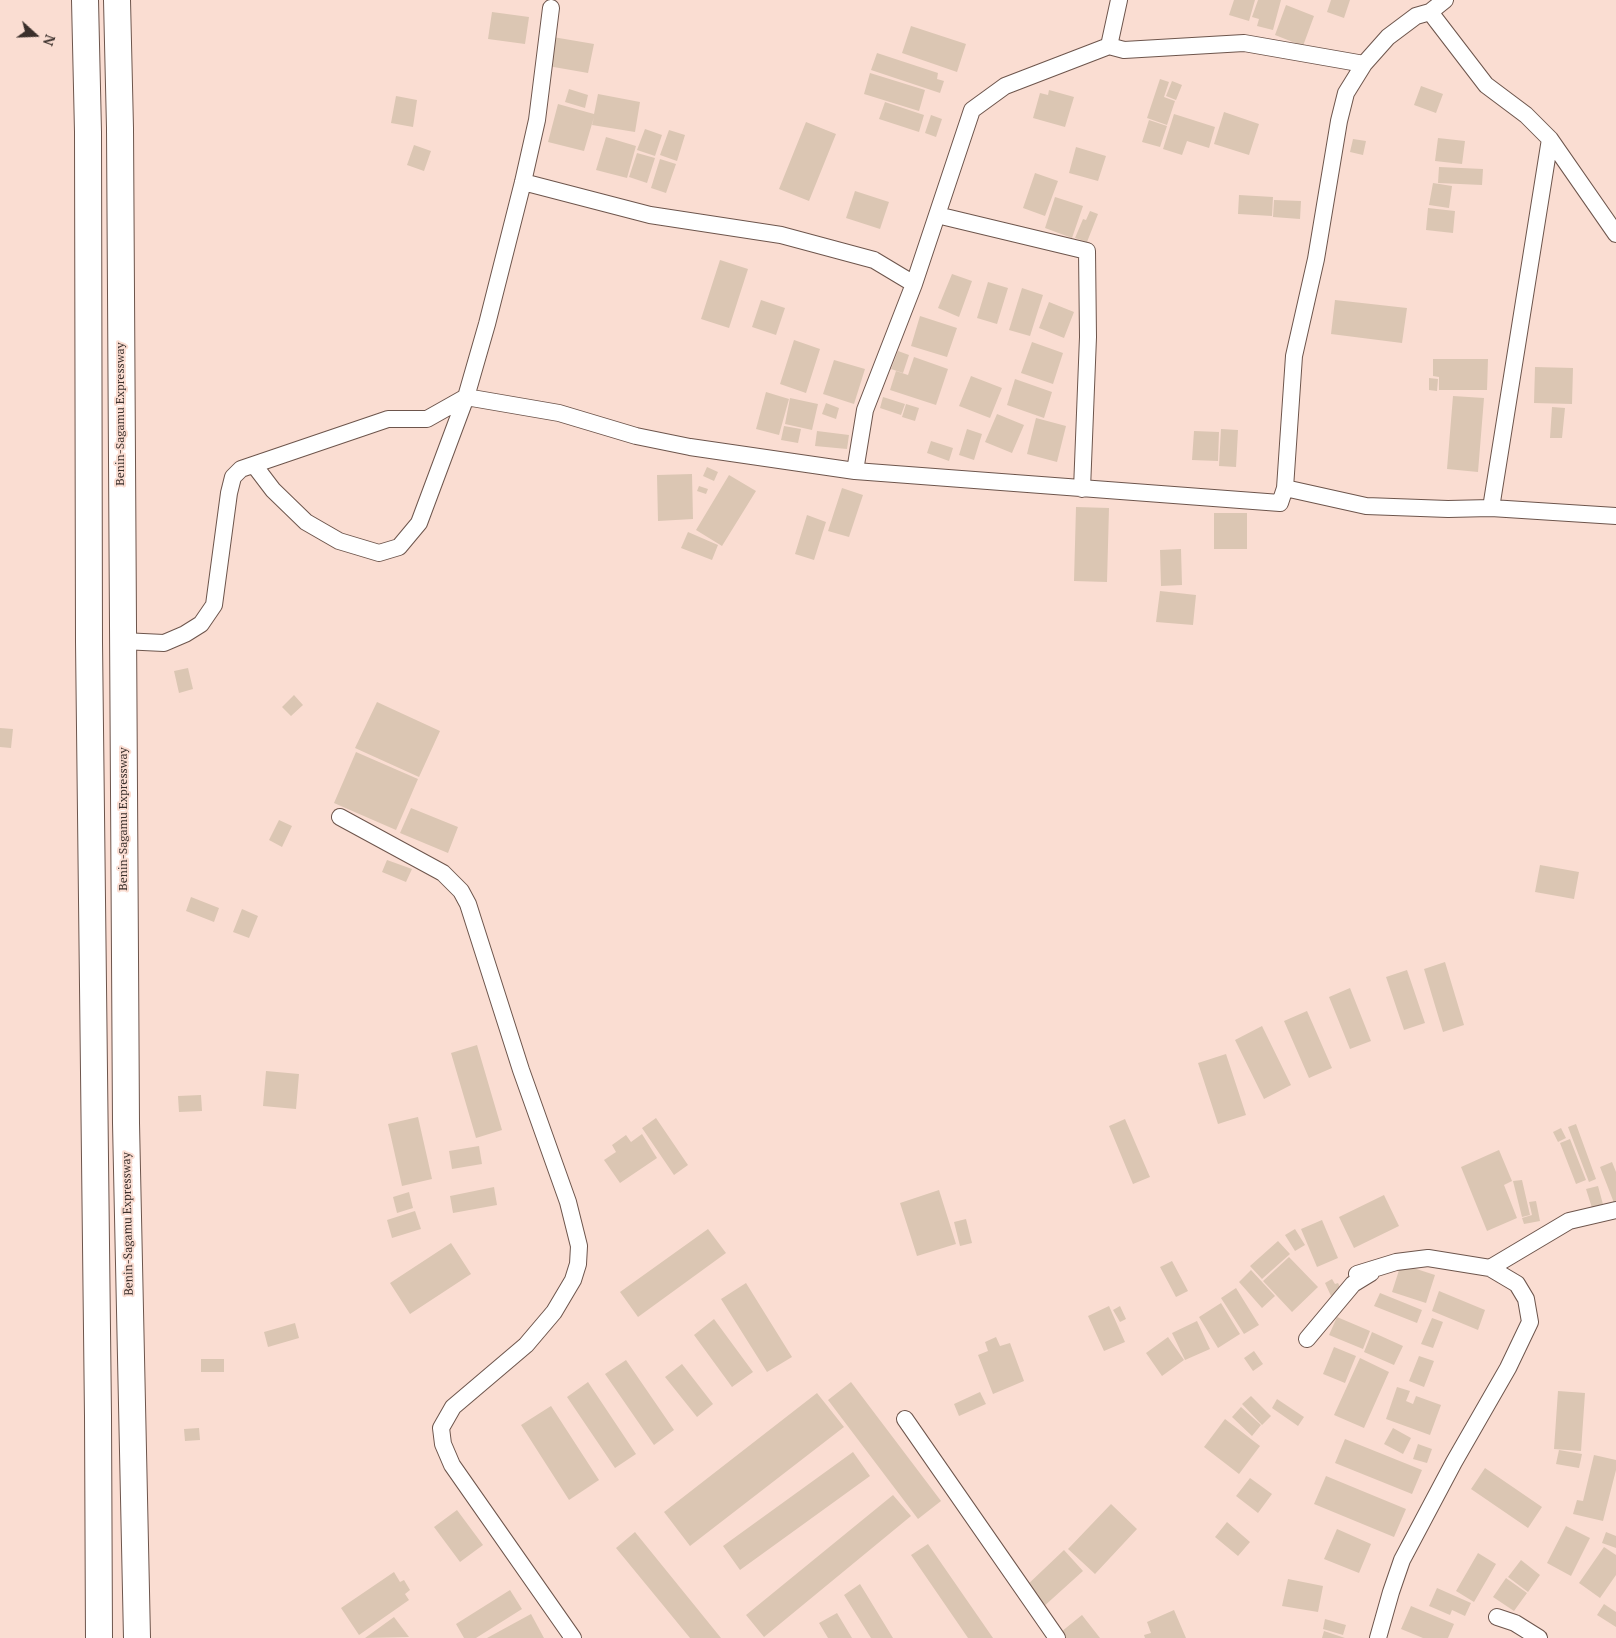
<!DOCTYPE html>
<html>
<head>
<meta charset="utf-8">
<style>
	body { margin:0 }
	#map { position:relative; width:1616px; height:1638px; overflow:hidden; background:#faddd2; font-family:"PT Serif",serif }
	canvas { display:block }
	.north { position:absolute; left:10px; top:10px; width:50px; height:50px; -webkit-text-stroke:4px #faddd2; paint-order:stroke; rotate:110deg; font-size:14px; font-weight:700; line-height:20px; text-align:center; color:#3a2f2b }
	.north::after { content:''; display:block; margin:auto; width:18px; height:22px; background:#3a2f2b; clip-path:polygon(50% 0,100% 100%,50% 72%,0 100%) }
</style>
</head>
<body>
<div id="map">
<canvas width="1616" height="1638"></canvas>
<div class="north">N</div>
</div>
<script>
const ctx = document.querySelector('canvas').getContext('2d');
ctx.lineJoin = 'round';
function fill(path, color) { ctx.fillStyle = color; ctx.fill(path, 'evenodd'); }
const poly = rows => new Path2D(rows.map(r => 'M' + r).join(''));
function trace(path, color, width, dash) { ctx.strokeStyle = color; ctx.lineWidth = width; ctx.lineCap = dash ? 'butt' : 'round'; ctx.setLineDash(dash || []); ctx.stroke(path); }
function label(font, color, halo, rows, align = 'center') {
  ctx.font = font + ' "PT Serif",serif'; ctx.lineWidth = 4; ctx.setLineDash([]); ctx.textBaseline = 'middle'; ctx.strokeStyle = halo; ctx.fillStyle = color; for (const [text, x, y, turn = 0] of rows) {
    ctx.save(); ctx.translate(x, y); ctx.rotate((+turn || 0) * Math.PI / 180); ctx.textAlign = isNaN(turn) ? turn : align; if (halo) ctx.strokeText(text, 0, 0); ctx.fillText(text, 0, 0); ctx.restore();
  }
}
const building = poly([
	[1234,0,1255,0,1249,21,1229,15],
	[1258,0,1281,0,1273,30,1257,26,1259,19,1252,17],
	[1331,0,1350,0,1344,18,1327,12],
	[1286,5,1314,16,1303,46,1275,35],
	[492,12,529,17,525,44,488,39],
	[911,26,966,44,957,72,902,53],
	[553,37,594,44,588,73,548,66],
	[877,53,938,73,937,79,944,81,940,93,871,70],
	[870,73,925,90,919,111,864,94],
	[1160,79,1169,82,1164,97,1175,101,1167,125,1147,118],
	[1172,81,1182,85,1176,100,1166,96],
	[1421,86,1443,94,1436,113,1414,105],
	[569,89,588,95,585,108,565,102],
	[1049,90,1074,97,1065,127,1033,118,1040,93,1048,95],
	[598,94,640,102,635,132,592,125,594,117,584,151,548,142,558,104,594,114],
	[396,96,417,100,413,127,391,123],
	[885,102,924,115,919,132,879,119],
	[1224,112,1259,124,1249,155,1214,144],
	[1174,114,1215,127,1209,148,1187,141,1182,155,1163,149],
	[931,115,942,119,936,137,925,133],
	[1149,120,1167,126,1160,147,1142,142],
	[806,122,836,134,809,201,779,189],
	[645,129,662,135,655,156,637,150],
	[669,130,685,135,677,161,660,155],
	[606,137,636,146,627,178,596,170],
	[1438,138,1465,141,1462,164,1435,161],
	[1353,139,1366,141,1363,155,1350,152],
	[414,145,431,151,424,171,407,165],
	[1076,147,1106,156,1098,181,1069,173],
	[637,153,655,158,647,183,629,177],
	[660,159,676,164,666,193,651,188],
	[1439,167,1483,169,1482,185,1438,183],
	[1035,173,1058,181,1045,216,1023,208],
	[1433,183,1452,186,1449,208,1429,205],
	[855,191,889,202,880,229,846,218],
	[1239,195,1273,197,1272,216,1238,214],
	[1055,197,1083,206,1072,238,1045,228],
	[1274,200,1301,201,1300,219,1273,217],
	[1428,208,1455,211,1453,233,1426,230],
	[1090,211,1098,214,1087,242,1075,238,1083,219,1086,220],
	[720,260,748,269,729,328,701,319],
	[952,274,972,281,959,317,938,308],
	[988,282,1008,288,997,324,977,318],
	[1022,288,1043,295,1030,336,1009,330],
	[761,300,785,308,776,335,752,327],
	[1335,300,1407,308,1402,343,1331,334],
	[1049,302,1074,312,1064,338,1039,328],
	[920,316,957,328,947,357,911,346],
	[794,340,820,349,806,393,780,384],
	[1032,342,1063,353,1053,384,1021,373],
	[898,351,909,355,903,373,891,369],
	[914,357,948,369,936,405,890,390,896,371,908,375],
	[1433,359,1488,359,1487,390,1439,390,1439,377,1433,376],
	[834,360,865,369,854,404,823,394],
	[1535,367,1573,368,1572,404,1534,403],
	[971,376,1002,388,990,418,959,406],
	[1429,378,1438,379,1437,391,1429,390],
	[1015,379,1052,392,1044,418,1007,405],
	[766,392,789,399,779,435,756,429],
	[1453,396,1484,398,1478,472,1447,469],
	[883,397,905,404,901,415,880,408],
	[790,398,818,404,812,430,785,424],
	[826,403,839,408,836,419,822,414],
	[906,404,919,408,915,421,902,417],
	[1552,407,1565,408,1562,438,1550,438],
	[997,414,1024,425,1012,453,985,442],
	[1036,418,1066,426,1057,462,1027,454],
	[784,426,801,429,798,443,781,440],
	[967,429,982,434,974,460,959,455],
	[1221,429,1238,430,1236,467,1219,466],
	[817,431,849,435,847,449,815,446],
	[1194,431,1219,432,1218,461,1192,460],
	[931,441,953,448,949,461,927,453],
	[707,467,718,472,714,481,703,476],
	[692,474,693,519,658,521,657,475],
	[729,475,756,491,722,546,696,530],
	[699,486,708,489,706,494,697,491],
	[842,488,863,495,849,537,828,531],
	[1076,507,1109,508,1107,582,1074,581],
	[1214,513,1247,513,1247,549,1214,549],
	[807,515,826,522,814,560,795,554],
	[688,532,718,545,712,560,681,548],
	[1181,549,1182,585,1161,586,1160,550],
	[1160,591,1196,595,1193,625,1156,622],
	[188,668,193,689,179,693,174,671],
	[294,695,303,705,291,716,282,707],
	[377,702,440,731,419,777,355,748],
	[0,728,13,729,11,748,0,747],
	[356,752,418,779,396,830,334,803],
	[411,808,458,827,448,853,400,833],
	[279,820,292,826,282,847,269,840],
	[387,860,412,869,406,882,382,872],
	[1540,865,1579,872,1574,899,1535,892],
	[191,897,219,908,214,922,186,911],
	[242,909,258,916,249,938,233,932],
	[1445,962,1464,1025,1443,1032,1424,969],
	[1407,970,1425,1023,1404,1030,1386,977],
	[1350,988,1371,1041,1350,1049,1329,997],
	[1307,1011,1332,1068,1309,1078,1284,1021],
	[1262,1026,1291,1085,1264,1099,1235,1040],
	[477,1045,502,1130,476,1138,451,1053],
	[1226,1054,1246,1115,1218,1124,1198,1063],
	[266,1071,299,1074,296,1109,263,1106],
	[201,1095,202,1111,179,1112,178,1096],
	[418,1117,432,1179,402,1186,388,1124],
	[656,1118,688,1165,674,1175,642,1128],
	[1125,1119,1150,1177,1133,1184,1109,1126],
	[1576,1124,1596,1179,1589,1182,1568,1127],
	[1561,1128,1566,1138,1558,1142,1553,1132],
	[642,1134,657,1158,620,1183,604,1160,616,1152,612,1145,626,1135,631,1142],
	[1570,1139,1586,1180,1576,1184,1560,1143],
	[479,1146,482,1164,452,1169,449,1151],
	[1499,1150,1512,1181,1504,1185,1517,1218,1487,1231,1461,1167],
	[1612,1162,1616,1172,1616,1208,1600,1167],
	[1522,1180,1530,1215,1522,1217,1513,1181],
	[1598,1186,1604,1208,1593,1211,1586,1189],
	[494,1187,497,1205,453,1213,450,1196],
	[939,1190,956,1244,917,1256,900,1203],
	[409,1192,413,1208,397,1213,393,1197],
	[1384,1195,1399,1226,1354,1248,1339,1217],
	[1536,1201,1540,1221,1524,1224,1522,1218,1532,1215,1529,1202],
	[415,1211,421,1229,392,1238,387,1220],
	[966,1219,972,1243,960,1246,954,1222],
	[1322,1220,1338,1258,1317,1267,1301,1229],
	[708,1229,726,1253,638,1317,620,1292],
	[1295,1229,1305,1245,1295,1251,1285,1235],
	[1278,1241,1290,1254,1262,1279,1250,1266],
	[451,1243,471,1274,410,1314,390,1283],
	[1289,1257,1318,1287,1292,1312,1263,1281],
	[1172,1261,1188,1291,1176,1297,1160,1267],
	[1401,1264,1435,1275,1426,1303,1392,1292],
	[1251,1270,1275,1296,1262,1308,1239,1282],
	[1332,1279,1335,1284,1338,1283,1342,1291,1331,1296,1325,1283],
	[746,1283,792,1357,767,1372,721,1299],
	[1236,1288,1259,1325,1244,1334,1221,1298],
	[1439,1291,1485,1310,1478,1330,1432,1311],
	[1380,1293,1422,1310,1417,1323,1374,1306],
	[1221,1303,1240,1334,1218,1348,1199,1317],
	[1109,1306,1125,1342,1104,1351,1088,1316],
	[1120,1306,1126,1319,1120,1322,1113,1310],
	[1337,1317,1370,1331,1363,1349,1329,1335],
	[1432,1318,1443,1322,1433,1348,1421,1344],
	[714,1319,753,1372,732,1387,694,1335],
	[1197,1321,1210,1349,1185,1360,1172,1333],
	[295,1323,299,1338,268,1347,264,1332],
	[1372,1332,1403,1346,1394,1365,1364,1352],
	[996,1337,1000,1346,1010,1343,1024,1381,993,1394,978,1355,988,1351,985,1342],
	[1168,1337,1184,1360,1162,1376,1146,1353],
	[1334,1347,1356,1356,1345,1383,1323,1374],
	[1254,1351,1263,1364,1253,1371,1244,1358],
	[1419,1356,1434,1361,1424,1387,1409,1381],
	[1360,1358,1389,1372,1364,1428,1334,1415],
	[201,1359,224,1359,224,1372,201,1372],
	[626,1360,674,1430,654,1445,605,1374],
	[682,1364,713,1404,697,1417,665,1377],
	[588,1382,636,1454,615,1468,567,1397],
	[851,1382,941,1501,918,1519,828,1400],
	[1397,1387,1410,1391,1406,1401,1413,1404,1416,1396,1441,1405,1430,1435,1386,1419],
	[1558,1391,1585,1393,1581,1451,1554,1449],
	[980,1392,986,1404,959,1416,954,1404],
	[817,1393,844,1427,690,1546,664,1512],
	[1251,1396,1271,1416,1262,1425,1242,1404],
	[1277,1399,1304,1417,1298,1426,1272,1408],
	[551,1406,599,1480,569,1500,521,1425],
	[1241,1407,1261,1425,1252,1436,1232,1417],
	[1225,1419,1260,1446,1239,1474,1204,1447],
	[199,1428,200,1440,185,1441,184,1429],
	[1393,1428,1411,1438,1403,1454,1384,1444],
	[1345,1439,1422,1470,1412,1494,1335,1463],
	[1418,1444,1432,1449,1427,1463,1413,1459],
	[1559,1450,1582,1454,1579,1468,1556,1464],
	[853,1452,870,1476,740,1570,723,1546],
	[1594,1455,1616,1460,1616,1470,1603,1521,1573,1514,1577,1500,1583,1501],
	[1485,1468,1542,1507,1528,1528,1471,1489],
	[1326,1476,1406,1509,1394,1537,1314,1504],
	[1250,1478,1272,1494,1258,1513,1236,1496],
	[893,1495,911,1516,764,1637,746,1615],
	[1111,1504,1137,1529,1095,1574,1068,1549],
	[457,1510,483,1545,460,1562,434,1527],
	[1227,1522,1250,1542,1238,1556,1215,1537],
	[1566,1526,1590,1538,1571,1576,1547,1563],
	[1337,1529,1371,1544,1359,1573,1324,1559],
	[635,1532,721,1638,690,1638,616,1548],
	[1606,1532,1616,1536,1616,1548,1602,1543],
	[928,1544,993,1638,968,1638,911,1555],
	[1604,1547,1616,1555,1616,1575,1600,1598,1579,1583],
	[1064,1550,1083,1571,1042,1608,1024,1588],
	[1478,1553,1496,1564,1474,1602,1456,1591],
	[1521,1560,1540,1575,1528,1592,1508,1577],
	[394,1572,400,1582,404,1580,410,1590,405,1594,409,1600,359,1635,341,1608],
	[1506,1578,1527,1593,1514,1611,1493,1597],
	[1288,1579,1323,1586,1318,1612,1282,1606],
	[860,1584,893,1638,871,1638,844,1595],
	[1437,1588,1471,1603,1465,1616,1452,1610,1450,1615,1429,1606],
	[510,1590,522,1609,476,1638,464,1638,456,1624],
	[1604,1604,1616,1612,1616,1627,1597,1615],
	[1411,1606,1454,1624,1448,1638,1423,1638,1401,1629],
	[1174,1610,1186,1638,1145,1638,1144,1635,1151,1633,1147,1622],
	[837,1613,852,1638,828,1638,819,1623],
	[531,1614,544,1638,487,1638],
	[1082,1615,1100,1638,1065,1638,1061,1632],
	[394,1617,409,1637,365,1638],
	[1325,1619,1346,1625,1343,1635,1323,1629],
	[1324,1631,1345,1638,1322,1638]
]);
const minor = poly([
	[1430,12,1445,0],
	[1109,46,1119,0],
	[523,182,650,215,781,235,874,260,914,284],
	[937,215,1087,251,1088,337,1082,489],
	[254,465,273,490,306,522,339,541,379,553,399,547,419,523,466,397,487,324,523,182,537,120,551,8],
	[855,471,865,410,914,284,972,110,1005,86,1109,46,1124,50,1244,43,1364,64],
	[1285,488,1366,506,1448,509,1491,508,1616,516],
	[1491,508,1550,139],
	[122,641,164,643,185,634,201,624,214,605,229,493,233,477,241,469,388,419,427,419,466,397,559,413,636,436,690,447,855,471,1280,503,1285,488,1294,356,1316,259,1339,121,1346,93,1364,64,1388,37,1416,16,1430,12,1486,85,1526,115,1550,139,1616,234],
	[340,817,443,873,461,891,468,904,521,1070,568,1202,579,1246,578,1264,573,1280,554,1312,526,1345,453,1407,441,1428,443,1444,452,1465,573,1638],
	[1490,1268,1569,1221,1616,1210],
	[1357,1274,1396,1262,1428,1258,1490,1268,1517,1284,1526,1299,1530,1322,1508,1368,1454,1462,1402,1560,1391,1592,1378,1638],
	[1307,1339,1353,1284,1371,1273],
	[905,1419,1057,1638],
	[1497,1617,1515,1623,1539,1638]
]);
const trunk = poly([
	[85,0,88,132,89,642,98,1416,99,1638],
	[117,0,120,128,126,1123,137,1638]
]);
const streetNames = [
	["Benin-Sagamu Expressway",121,414,-90],
	["Benin-Sagamu Expressway",124,819,-90],
	["Benin-Sagamu Expressway",128,1224,-91]
];
fill(building, '#dbc6b3');
trace(minor, '#6d554c', 18);
trace(trunk, '#6d554c', 28);
trace(minor, '#fff', 16);
trace(trunk, '#fff', 26);
label('12px', '#3a2f2b', '#faddd2', streetNames);
</script>
</body>
</html>
